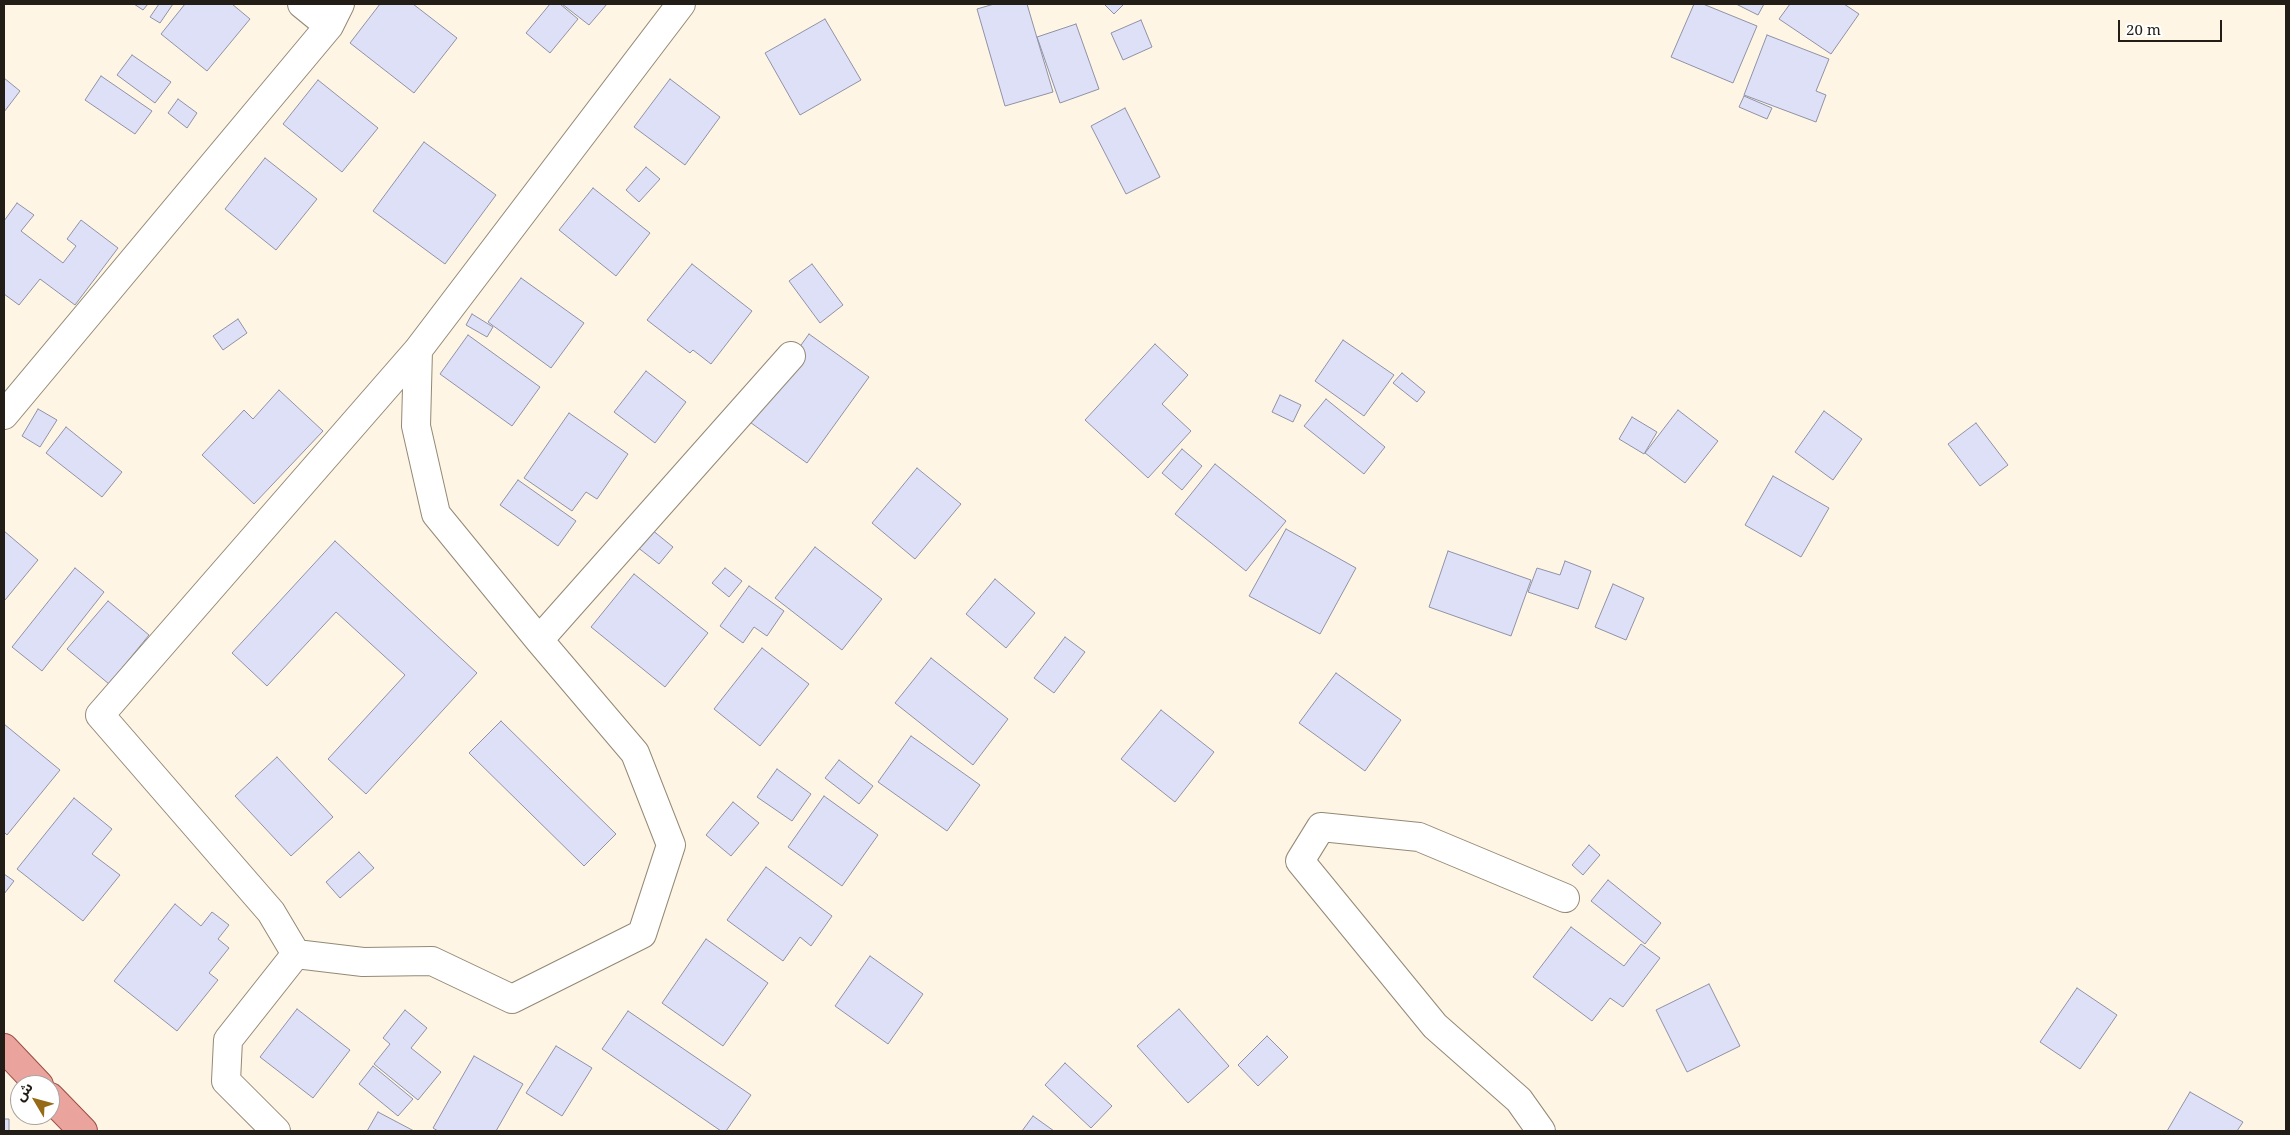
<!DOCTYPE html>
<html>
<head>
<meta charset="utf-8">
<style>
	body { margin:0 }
	#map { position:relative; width:2290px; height:1135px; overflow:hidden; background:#fef5e4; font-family:"Noto Serif","Noto Sans Arabic",serif }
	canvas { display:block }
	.frame { position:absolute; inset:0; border:5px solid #221e17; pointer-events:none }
	.north { position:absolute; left:10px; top:1075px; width:50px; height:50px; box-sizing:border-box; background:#fff; border:1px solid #a7a5a2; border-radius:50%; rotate:307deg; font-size:14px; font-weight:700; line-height:20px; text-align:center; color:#221e17 }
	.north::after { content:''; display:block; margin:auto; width:18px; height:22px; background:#956b17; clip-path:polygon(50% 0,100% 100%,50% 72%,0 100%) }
	.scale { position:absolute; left:2118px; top:20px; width:104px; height:22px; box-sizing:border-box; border:2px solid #221e17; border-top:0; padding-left:6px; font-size:15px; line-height:18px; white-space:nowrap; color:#221e17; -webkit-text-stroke:4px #fff; paint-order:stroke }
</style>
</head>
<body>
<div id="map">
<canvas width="2290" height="1135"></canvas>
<div class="frame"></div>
<div class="north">ش</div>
<div class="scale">20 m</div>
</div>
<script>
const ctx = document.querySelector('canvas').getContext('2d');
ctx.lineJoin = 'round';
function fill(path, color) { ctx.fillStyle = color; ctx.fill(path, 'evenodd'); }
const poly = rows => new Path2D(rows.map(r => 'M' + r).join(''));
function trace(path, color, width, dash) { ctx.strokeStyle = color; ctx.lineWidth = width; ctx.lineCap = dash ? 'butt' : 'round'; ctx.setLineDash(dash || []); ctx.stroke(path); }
const building = poly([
	[134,4,148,4,143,10,134,4],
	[159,4,173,4,160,23,150,17,159,4],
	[185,4,232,4,250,19,207,71,161,34,185,4],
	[380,4,413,4,457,38,414,93,350,43,380,4],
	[550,4,560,4,578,19,550,53,526,33,550,4],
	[562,4,607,4,589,25,562,4],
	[994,4,1027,4,1053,92,1005,106,977,9,994,4],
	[1104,4,1124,4,1114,14,1104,4],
	[1694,4,1703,4,1757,26,1733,83,1671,57,1694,4],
	[1736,4,1764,4,1758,15,1736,4],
	[1790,4,1844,4,1859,14,1831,54,1779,19,1790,4],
	[825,19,861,80,800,115,765,53,825,19],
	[1141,20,1152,47,1123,60,1111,33,1141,20],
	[1076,24,1099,89,1060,103,1037,37,1076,24],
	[1767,35,1829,59,1816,91,1826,95,1816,122,1744,95,1767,35],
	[132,55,171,82,155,103,117,75,132,55],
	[101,76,152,111,135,134,85,100,101,76],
	[4,78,20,91,4,112,4,78],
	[670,79,720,117,685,165,634,127,670,79],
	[318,80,378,128,342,172,283,124,318,80],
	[1744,96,1772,108,1767,119,1739,107,1744,96],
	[178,99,197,113,187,128,168,113,178,99],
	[1125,108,1160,177,1126,194,1091,126,1125,108],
	[424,142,496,195,445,264,373,211,424,142],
	[265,158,317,199,276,250,225,209,265,158],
	[646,167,660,179,639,202,626,190,646,167],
	[593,188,650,233,616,276,559,230,593,188],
	[17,203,34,215,21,231,63,263,76,246,67,239,81,220,118,248,75,305,40,279,19,305,4,294,4,221,17,203],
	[692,264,752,311,711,364,693,350,690,353,647,320,692,264],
	[812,264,843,305,820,323,789,281,812,264],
	[521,278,584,323,551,368,488,322,521,278],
	[472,314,493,327,487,337,466,325,472,314],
	[238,319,247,333,223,350,213,336,238,319],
	[809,334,869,377,807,463,747,420,809,334],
	[468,335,540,387,512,426,440,374,468,335],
	[1343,340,1394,375,1364,416,1315,381,1343,340],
	[1155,344,1188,375,1162,404,1191,431,1148,478,1085,420,1155,344],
	[646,371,686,402,655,443,614,412,646,371],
	[1402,373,1425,392,1417,402,1393,383,1402,373],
	[279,390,323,431,254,504,202,455,244,410,253,419,279,390],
	[1280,395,1301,405,1293,422,1272,412,1280,395],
	[1326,399,1385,447,1364,474,1304,426,1326,399],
	[38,409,57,420,40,447,22,436,38,409],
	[1678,410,1718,441,1685,483,1645,453,1678,410],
	[1824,411,1862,439,1833,480,1795,452,1824,411],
	[569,413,628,454,597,499,586,492,572,511,524,478,569,413],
	[1632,417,1657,432,1644,454,1619,439,1632,417],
	[1976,423,2008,465,1980,486,1948,444,1976,423],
	[66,427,122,472,102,497,46,453,66,427],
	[1182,449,1202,466,1182,490,1162,473,1182,449],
	[1215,464,1286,521,1246,571,1175,514,1215,464],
	[917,468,961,504,915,559,872,523,917,468],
	[1773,476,1829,508,1801,557,1745,525,1773,476],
	[518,480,576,521,558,546,500,505,518,480],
	[646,525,673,547,659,564,632,543,646,525],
	[1286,529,1356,568,1320,634,1249,596,1286,529],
	[4,531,38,560,5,600,4,599,4,531],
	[335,541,477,673,366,794,328,759,405,675,336,612,267,686,232,653,335,541],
	[815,547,882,599,842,650,775,598,815,547],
	[1448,551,1531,580,1511,636,1429,607,1448,551],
	[1565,561,1591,571,1578,609,1528,592,1537,568,1560,575,1565,561],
	[75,568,104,592,42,671,12,647,75,568],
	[725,568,742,581,729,597,712,583,725,568],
	[634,574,708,633,665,687,591,627,634,574],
	[995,579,1035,613,1006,648,966,614,995,579],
	[1613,584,1644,598,1626,640,1595,627,1613,584],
	[749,586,784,611,767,636,754,627,743,643,720,626,749,586],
	[108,601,149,635,109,684,67,649,108,601],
	[1065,637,1085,652,1054,693,1034,678,1065,637],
	[762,648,809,684,760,746,714,709,762,648],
	[931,658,1008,719,973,765,895,703,931,658],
	[1336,673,1401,720,1365,771,1299,723,1336,673],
	[1161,710,1214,752,1175,802,1121,759,1161,710],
	[501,721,616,834,584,866,469,753,501,721],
	[4,724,60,770,7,835,4,832,4,724],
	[911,736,980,785,947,831,878,782,911,736],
	[277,757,333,817,291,856,235,796,277,757],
	[839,760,873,786,859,804,825,778,839,760],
	[777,769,811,794,792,821,757,797,777,769],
	[824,796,878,835,842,886,788,847,824,796],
	[74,798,112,829,92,854,120,875,83,921,17,869,74,798],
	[733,802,759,823,731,856,706,835,733,802],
	[1589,845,1600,855,1583,875,1572,865,1589,845],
	[359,852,374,868,340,898,326,882,359,852],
	[766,867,832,916,811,946,800,937,783,961,727,920,766,867],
	[4,874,14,881,4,894,4,874],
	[1608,880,1661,923,1645,944,1591,901,1608,880],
	[175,904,201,926,212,912,229,925,218,939,229,948,209,973,218,980,177,1031,114,981,175,904],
	[1571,927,1624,966,1641,944,1660,958,1623,1007,1610,998,1592,1021,1533,977,1571,927],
	[706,939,768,983,723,1046,662,1003,706,939],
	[870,956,923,994,888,1044,835,1006,870,956],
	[1709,984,1740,1046,1687,1072,1656,1010,1709,984],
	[2077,988,2117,1015,2080,1069,2040,1042,2077,988],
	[297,1009,350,1050,313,1098,260,1057,297,1009],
	[1179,1009,1229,1066,1188,1103,1137,1046,1179,1009],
	[405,1010,427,1028,411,1048,441,1072,418,1100,374,1064,390,1044,383,1038,405,1010],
	[628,1011,751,1095,726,1131,721,1131,602,1049,628,1011],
	[1267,1036,1288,1057,1258,1086,1238,1065,1267,1036],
	[556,1046,592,1068,562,1116,526,1093,556,1046],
	[474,1056,523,1084,496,1131,438,1131,433,1128,474,1056],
	[1065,1063,1112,1106,1091,1128,1045,1085,1065,1063],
	[373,1066,413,1099,398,1116,359,1084,373,1066],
	[2190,1092,2243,1122,2237,1131,2167,1131,2190,1092],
	[378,1112,414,1131,367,1131,378,1112],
	[1033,1116,1054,1131,1022,1131,1033,1116],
	[4,1119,9,1119,9,1131,4,1131,4,1119]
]);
const minor = poly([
	[302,4,329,26],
	[418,350,416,426,436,514,539,640,635,753,671,845,642,934,512,999,432,961,363,962,296,954,271,912,100,715,418,350,681,4],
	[4,415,329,26,340,4],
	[539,640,791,356],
	[276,1131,226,1081,228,1040,296,954],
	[1541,1131,1519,1100,1435,1026,1300,861,1321,827,1419,837,1565,898]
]);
const primary = poly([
	[4,1048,39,1085],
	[50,1097,83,1131]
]);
fill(building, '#dde0f6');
trace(building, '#8f92a6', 1);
trace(minor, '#938976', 30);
trace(primary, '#9b4d44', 30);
trace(minor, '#fff', 28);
trace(primary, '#eaa49d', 28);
</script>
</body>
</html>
